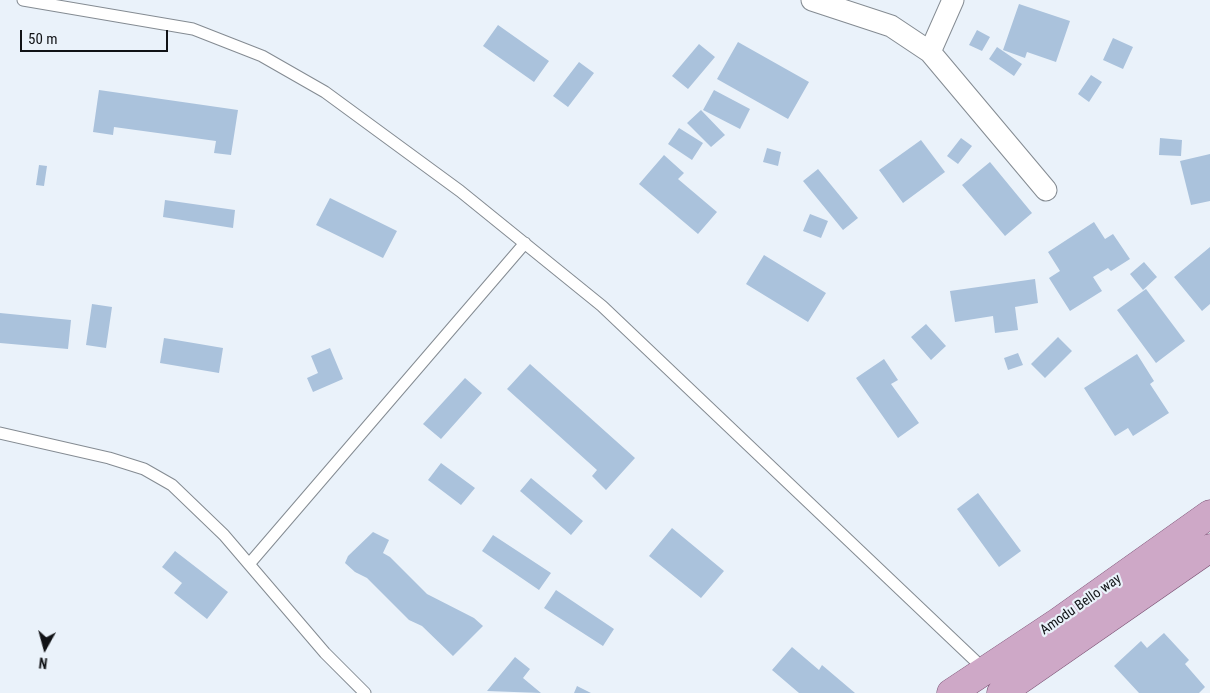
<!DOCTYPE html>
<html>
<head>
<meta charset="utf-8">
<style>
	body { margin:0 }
	#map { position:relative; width:1210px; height:693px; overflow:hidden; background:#eaf2fa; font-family:"Roboto Condensed",sans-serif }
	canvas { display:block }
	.north { position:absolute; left:20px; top:623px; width:50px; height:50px; -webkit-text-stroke:4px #eaf2fa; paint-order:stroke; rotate:187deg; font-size:14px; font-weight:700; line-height:20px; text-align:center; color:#111316 }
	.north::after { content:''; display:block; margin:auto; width:18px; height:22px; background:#111316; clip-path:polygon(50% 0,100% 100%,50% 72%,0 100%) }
	.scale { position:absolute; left:20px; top:30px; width:148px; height:22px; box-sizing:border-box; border:2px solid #111316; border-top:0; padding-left:6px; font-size:15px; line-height:18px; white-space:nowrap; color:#111316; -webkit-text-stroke:4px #eaf2fa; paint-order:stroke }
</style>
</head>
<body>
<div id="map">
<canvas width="1210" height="693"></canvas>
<div class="north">N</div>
<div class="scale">50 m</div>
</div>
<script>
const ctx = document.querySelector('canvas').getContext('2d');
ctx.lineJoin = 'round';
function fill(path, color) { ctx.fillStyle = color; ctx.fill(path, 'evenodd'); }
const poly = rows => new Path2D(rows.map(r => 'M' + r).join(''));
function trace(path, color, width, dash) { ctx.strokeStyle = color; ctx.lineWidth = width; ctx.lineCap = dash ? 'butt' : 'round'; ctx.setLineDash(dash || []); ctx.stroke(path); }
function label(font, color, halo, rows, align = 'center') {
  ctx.font = font + ' "Roboto Condensed",sans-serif'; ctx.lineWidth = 4.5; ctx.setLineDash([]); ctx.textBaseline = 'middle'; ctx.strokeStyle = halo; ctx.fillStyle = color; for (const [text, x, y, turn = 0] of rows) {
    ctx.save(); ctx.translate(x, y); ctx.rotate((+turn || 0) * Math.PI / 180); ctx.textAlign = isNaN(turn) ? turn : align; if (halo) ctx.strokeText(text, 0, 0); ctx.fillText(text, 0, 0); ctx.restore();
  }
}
const building = poly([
	[1019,4,1070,21,1056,62,1027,52,1025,58,1003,50],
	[498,25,549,61,534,82,483,46],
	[977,30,990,37,982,51,969,45],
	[1113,38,1133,47,1123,69,1103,60],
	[738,42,809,82,788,119,717,79],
	[699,44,715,57,688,89,672,76],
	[997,47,1022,64,1014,76,989,59],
	[579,62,594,73,568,107,553,96],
	[1091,75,1102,82,1089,102,1078,94],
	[99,90,238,110,231,155,214,153,216,141,114,127,113,135,93,132],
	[714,90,750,109,740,129,703,110],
	[701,110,725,135,711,147,687,123],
	[679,128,703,143,692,160,668,144],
	[961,138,972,146,958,164,947,156],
	[1160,138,1182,140,1181,156,1159,155],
	[921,140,945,172,903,203,879,170],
	[767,148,781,152,778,166,763,162],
	[1210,154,1210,201,1191,205,1180,161],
	[664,155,684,173,678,179,717,212,698,234,639,184],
	[990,162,1032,213,1005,236,962,185],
	[39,165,47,166,44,186,36,185],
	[818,169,858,218,843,230,803,181],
	[330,198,397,231,383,258,316,225],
	[165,200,235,210,233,228,163,217],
	[810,214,828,221,821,238,803,231],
	[1094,222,1105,239,1113,234,1130,259,1111,271,1108,268,1093,277,1102,291,1070,311,1049,278,1060,271,1048,252],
	[1210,247,1210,304,1202,311,1174,277],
	[764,255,826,293,808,322,746,284],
	[1144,262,1157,277,1143,290,1130,274],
	[1035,279,1038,303,1015,307,1018,330,995,333,993,316,955,322,950,291],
	[1146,289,1185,341,1156,363,1117,310],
	[92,304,112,307,106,348,86,345],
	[0,313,71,320,68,349,0,343],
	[926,324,946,346,931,360,911,337],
	[1058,337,1072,351,1045,378,1031,364],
	[164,338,223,348,219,373,160,363],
	[330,348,343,379,313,392,307,378,318,373,311,356],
	[1018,353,1023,365,1008,370,1004,358],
	[1137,354,1154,381,1150,384,1169,413,1133,436,1128,428,1115,436,1084,388],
	[884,359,898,380,891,384,919,423,898,438,856,378],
	[530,364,635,458,606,490,592,476,597,470,507,389],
	[465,378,482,393,441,439,423,424],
	[441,463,475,488,461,505,428,480],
	[531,478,583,521,571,535,520,491],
	[978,493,1021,551,999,567,957,509],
	[672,528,724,571,701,598,649,556],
	[373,532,389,540,383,553,390,557,427,594,474,618,483,626,453,656,422,626,409,620,367,578,355,572,345,563,348,556],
	[493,535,551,573,539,590,482,551],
	[175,551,228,592,207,619,174,593,182,583,162,567],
	[556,590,614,629,603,646,544,608],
	[1164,633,1189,660,1185,664,1205,687,1199,693,1139,693,1114,666,1141,641,1147,648],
	[792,647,819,670,822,665,855,693,799,693,772,670],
	[515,657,530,669,523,678,541,693,487,691],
	[577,686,591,693,574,693]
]);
const service = poly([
	[23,0,193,29,262,56,325,92,460,191,602,306,986,671],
	[0,433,109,458,144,469,172,485,224,535,325,653,365,693],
	[250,563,525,243]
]);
const minor = poly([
	[812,0,891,26,930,52,1046,190],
	[930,52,953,0]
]);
const primary = poly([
	[951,693,1058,622,1210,514],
	[1001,693,1210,548]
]);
const streetNames = [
	["Amodu Bello way",1081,605,-35]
];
fill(building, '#aac2dc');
trace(service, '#848b92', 13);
trace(minor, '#848b92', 23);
trace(primary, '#774e70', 29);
trace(service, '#fff', 11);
trace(minor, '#fff', 21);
trace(primary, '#cea8c7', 28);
label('14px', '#111316', '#eaf2fa', streetNames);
</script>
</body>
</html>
